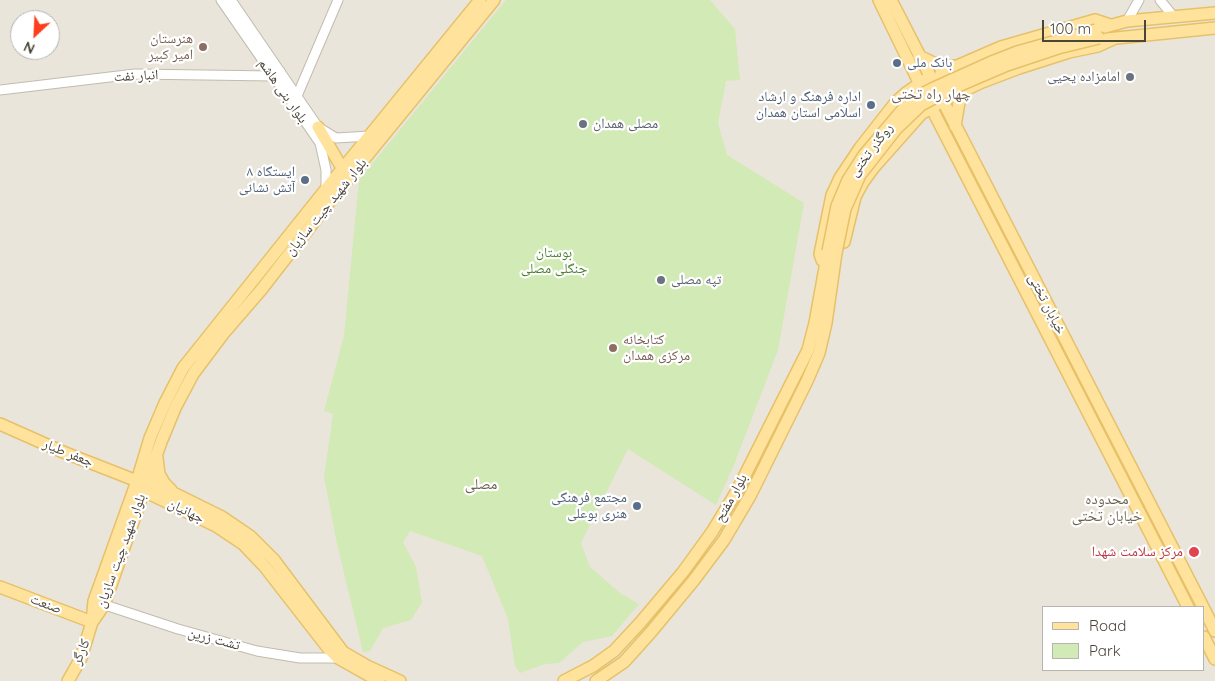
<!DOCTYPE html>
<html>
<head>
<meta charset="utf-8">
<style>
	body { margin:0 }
	#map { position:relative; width:1215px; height:681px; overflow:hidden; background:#f6f3ec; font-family:Quicksand,sans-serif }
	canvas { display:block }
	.legend { position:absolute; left:1042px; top:606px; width:162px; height:65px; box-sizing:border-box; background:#fff; border:1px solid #b7b4b0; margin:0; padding:6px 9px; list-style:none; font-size:15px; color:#4b4439 }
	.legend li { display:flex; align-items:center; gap:10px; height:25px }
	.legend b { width:25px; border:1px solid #b7b4b0 }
	.north { position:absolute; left:10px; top:10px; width:50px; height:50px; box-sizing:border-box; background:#fff; border:1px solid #b7b4b0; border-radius:50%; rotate:205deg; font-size:14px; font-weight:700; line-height:20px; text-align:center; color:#4b4439 }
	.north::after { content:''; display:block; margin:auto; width:18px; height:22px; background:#fc3f1d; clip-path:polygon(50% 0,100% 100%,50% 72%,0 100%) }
	.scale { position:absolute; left:1042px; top:20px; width:104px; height:22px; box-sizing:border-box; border:2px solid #4b4439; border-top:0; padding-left:6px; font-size:15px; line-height:18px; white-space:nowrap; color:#4b4439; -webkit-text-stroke:4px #fff; paint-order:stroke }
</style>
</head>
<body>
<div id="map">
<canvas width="1215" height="681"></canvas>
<ul class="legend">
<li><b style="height:6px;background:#ffe39c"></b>Road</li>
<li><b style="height:14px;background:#d2eab5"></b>Park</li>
</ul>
<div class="north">N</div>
<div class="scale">100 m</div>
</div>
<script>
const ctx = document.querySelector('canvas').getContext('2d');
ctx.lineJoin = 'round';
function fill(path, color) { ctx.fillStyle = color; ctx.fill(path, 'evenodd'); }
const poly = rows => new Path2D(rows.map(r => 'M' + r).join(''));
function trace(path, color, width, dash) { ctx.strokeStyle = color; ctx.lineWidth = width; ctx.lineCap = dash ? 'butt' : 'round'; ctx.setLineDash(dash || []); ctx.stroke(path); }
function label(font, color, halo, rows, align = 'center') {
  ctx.font = font + ' Quicksand,"Noto Naskh Arabic",sans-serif'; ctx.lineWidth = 4.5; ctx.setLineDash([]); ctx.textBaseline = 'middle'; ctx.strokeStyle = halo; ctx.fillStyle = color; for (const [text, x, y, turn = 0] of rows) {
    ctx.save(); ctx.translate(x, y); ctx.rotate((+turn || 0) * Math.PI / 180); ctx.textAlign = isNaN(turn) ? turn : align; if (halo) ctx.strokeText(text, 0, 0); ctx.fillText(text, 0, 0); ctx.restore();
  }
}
const residential = poly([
	[0,0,1215,0,1215,681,0,681],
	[20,20,50,20,50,50,20,50],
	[1044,607,1204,607,1204,670,1044,670]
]);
const green = poly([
	[506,0,710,0,735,29,740,80,726,81,718,123,727,155,804,203,778,350,734,465,716,505,628,449,581,543,590,567,620,593,639,604,612,636,583,642,559,663,545,664,520,673,515,666,508,619,482,556,410,531,403,542,416,567,422,602,411,620,383,628,370,651,363,652,337,544,324,477,333,414,324,411,344,336,359,180]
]);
const minor = poly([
	[221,0,320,143,326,170,326,189],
	[231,0,318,127,336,138,370,136],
	[1160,0,1173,16],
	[1127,21,1139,0],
	[0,90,135,74,273,76,280,71],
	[295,98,297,96,338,0],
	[99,603,178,629,257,651,300,658,338,658]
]);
const major = poly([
	[879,0,931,107,1188,607],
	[891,0,1203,607],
	[1105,27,1127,21,1215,13],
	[1107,39,1215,28],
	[919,56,940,66,954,66],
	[942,90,939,84,941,73,1001,47,1095,20,1110,25],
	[955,126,959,102,966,91],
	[318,127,345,173],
	[844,242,855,197,863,182,874,167,921,114,942,101,982,82,1019,68,1069,52,1098,46,1113,39],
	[822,260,820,254,832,195,840,178,860,148,896,102,906,93,925,80],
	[0,424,63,452,137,481,147,480,222,517,250,536,274,560,343,652,367,666,400,681],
	[157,458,159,474,164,483,171,490],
	[139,485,144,491,216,526,243,544,265,567,328,648,338,658,379,681],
	[0,587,92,622],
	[1204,609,1215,631],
	[93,621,104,605,161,442,175,408,193,374,223,334,261,290,334,196,494,0],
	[1204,637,1215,659],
	[68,681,81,658,92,622,94,601,137,481,150,438,165,403,183,368,326,189,480,0],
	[564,681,593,666,614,651,640,623,683,572,712,532,738,489,808,350,815,323,828,251],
	[596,681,624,662,651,632,694,580,724,540,750,496,807,381,819,353,826,323,836,253]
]);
const majorBridge = poly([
	[828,251,837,206,848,180,864,155,904,108,920,95,934,88,994,61,1017,52,1096,30],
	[836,253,845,209,860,175,896,129,921,105,951,89,1007,65,1058,48,1099,38]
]);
const markers = [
	[203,47,5,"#8d6e63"],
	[897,63,5,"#5c6f8a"],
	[1130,77,5,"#6b7280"],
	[871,105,5,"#5c6f8a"],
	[583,124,5,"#6b7280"],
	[305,180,5,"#5c6f8a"],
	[661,280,5,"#6b7280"],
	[613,348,5,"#8d6e63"],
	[637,506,5,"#5c6f8a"],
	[1194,552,6,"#e0444e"]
];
const educationNames = [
	["هنرستان",193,39],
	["امیر کبیر",193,55],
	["کتابخانه",623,340,"left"],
	["مرکزی همدان",623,356,"left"]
];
const serviceNames = [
	["بانک ملی",907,63,"left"],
	["اداره فرهنگ و ارشاد",861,97],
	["اسلامی استان همدان",861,113],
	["ایستگاه ۸",295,172],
	["آتش نشانی",295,188],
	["مجتمع فرهنگی",627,498],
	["هنری بوعلی",627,514]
];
const streetNames = [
	["انبار نفت",136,76,-3],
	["بلوار بنی هاشم",283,91,55],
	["روگذر تختی",871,150,-53],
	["بلوار شهید چیت سازیان",326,207,-51],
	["خیابان تختی",1047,304,63],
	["جعفر طیار",68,453,22],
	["بلوار مفتح",731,498,-61],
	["جهانیان",186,511,26],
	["بلوار شهید چیت سازیان",121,551,-70],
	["صنعت",46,604,21],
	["تشت زرین",214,639,15],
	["کارگر",81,652,-68]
];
const worshipNames = [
	["امامزاده یحیی",1120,77,"right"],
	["مصلی همدان",593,124],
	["تپه مصلی",671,280]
];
const parkNames = [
	["بوستان",554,253],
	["جنگلی مصلی",554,269]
];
const healthNames = [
	["مرکز سلامت شهدا",1183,552]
];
const neighbourhoodNames = [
	["چهار راه تختی",931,94],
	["مصلی",481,484],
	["محدوده",1107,499],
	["خیابان تختی",1107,516]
];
fill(residential, '#eae5da');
fill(green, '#d2eab5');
trace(minor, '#c2bbae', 11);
trace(major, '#e6c16a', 14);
trace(minor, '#fff', 9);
trace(major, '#ffe39c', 11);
trace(majorBridge, '#e6c16a', 14, []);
trace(majorBridge, '#ffe39c', 11);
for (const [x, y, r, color] of markers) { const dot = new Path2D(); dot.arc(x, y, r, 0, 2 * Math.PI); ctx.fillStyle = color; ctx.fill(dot); trace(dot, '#fff', 2); }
label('14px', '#785e54', '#fff', educationNames, 'right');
label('14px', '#4e5e75', '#fff', serviceNames, 'right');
label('14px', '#4b4439', '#fff', streetNames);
label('14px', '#5b616d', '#fff', worshipNames, 'left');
label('14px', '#4a7f2a', '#fff', parkNames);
label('14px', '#be3a42', '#fff', healthNames, 'right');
label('15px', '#6e6250', '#fff', neighbourhoodNames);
</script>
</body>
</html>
